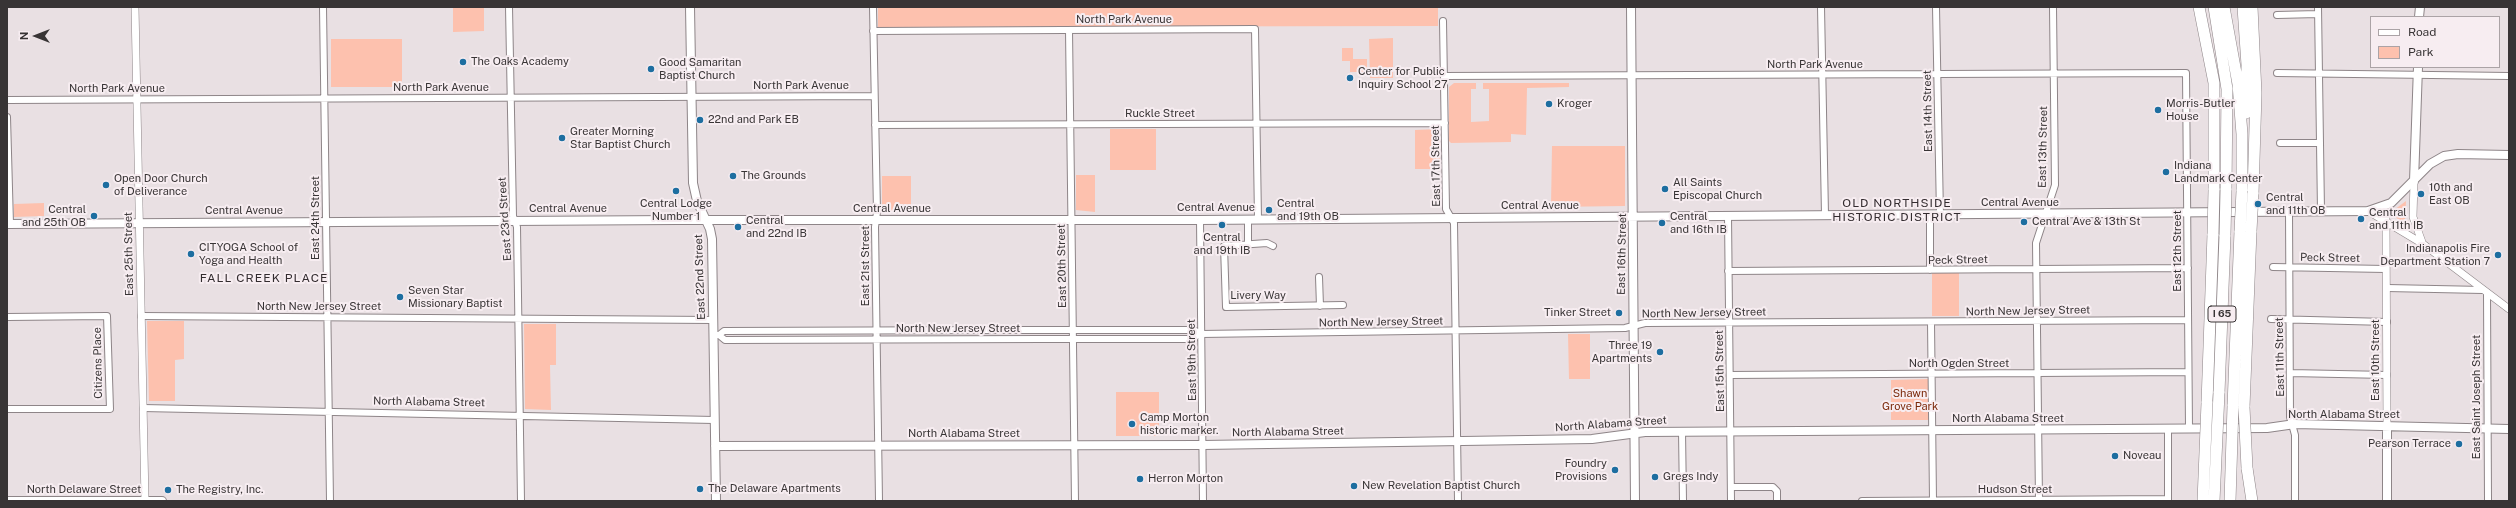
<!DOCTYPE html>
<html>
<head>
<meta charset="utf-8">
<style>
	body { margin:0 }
	#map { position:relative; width:2516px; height:508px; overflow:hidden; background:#e9e0e3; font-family:"Public Sans",sans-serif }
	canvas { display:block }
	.frame { position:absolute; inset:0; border:8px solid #383435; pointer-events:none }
	.legend { position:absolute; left:2370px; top:16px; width:130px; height:52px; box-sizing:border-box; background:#f7edf1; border:1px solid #aba3a6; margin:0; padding:5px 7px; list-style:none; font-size:12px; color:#383435 }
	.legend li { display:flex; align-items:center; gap:8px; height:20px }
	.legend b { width:20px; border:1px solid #aba3a6 }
	.north { position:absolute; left:16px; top:16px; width:40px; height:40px; -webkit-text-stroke:3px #f7edf1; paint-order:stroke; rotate:270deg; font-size:11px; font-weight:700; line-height:16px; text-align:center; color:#383435 }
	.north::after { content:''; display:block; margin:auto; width:14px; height:18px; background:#383435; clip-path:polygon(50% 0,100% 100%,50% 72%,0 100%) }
</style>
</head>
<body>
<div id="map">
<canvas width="2516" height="508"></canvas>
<div class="frame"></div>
<ul class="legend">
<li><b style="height:5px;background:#fff"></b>Road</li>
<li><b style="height:11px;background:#fdc1ae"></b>Park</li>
</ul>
<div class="north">N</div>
</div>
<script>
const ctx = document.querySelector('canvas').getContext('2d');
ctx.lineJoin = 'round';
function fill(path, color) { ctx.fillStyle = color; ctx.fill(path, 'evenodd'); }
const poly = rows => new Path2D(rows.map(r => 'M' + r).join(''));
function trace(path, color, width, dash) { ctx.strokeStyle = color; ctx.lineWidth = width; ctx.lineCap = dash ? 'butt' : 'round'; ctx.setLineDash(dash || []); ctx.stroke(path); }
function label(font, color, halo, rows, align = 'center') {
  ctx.font = font + ' "Public Sans",sans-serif'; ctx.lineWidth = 4; ctx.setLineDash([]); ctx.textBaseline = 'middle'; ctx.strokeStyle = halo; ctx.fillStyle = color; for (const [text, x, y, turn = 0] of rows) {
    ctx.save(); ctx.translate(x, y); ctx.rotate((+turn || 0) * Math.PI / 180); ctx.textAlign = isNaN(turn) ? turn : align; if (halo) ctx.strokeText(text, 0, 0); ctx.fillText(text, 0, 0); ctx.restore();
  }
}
const green = poly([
	[453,7,484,7,484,31,453,32],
	[878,7,1438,7,1438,26,878,27],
	[1393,38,1393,78,1370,78,1369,39],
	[331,39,402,39,402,87,331,87],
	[1342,48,1353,48,1353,59,1367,59,1367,72,1350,72,1350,61,1342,61],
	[1454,83,1476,83,1476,89,1471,89,1471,122,1489,121,1489,89,1483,89,1483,83,1569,83,1569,87,1527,88,1526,135,1511,134,1511,142,1451,143,1449,141,1449,87],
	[1110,129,1156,129,1156,170,1110,170],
	[1439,129,1440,169,1415,169,1415,130],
	[1552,146,1625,146,1625,206,1551,207],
	[1076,175,1095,175,1095,212,1076,210],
	[882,176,911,176,911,211,884,212,882,208],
	[2406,201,2405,221,2406,225,2390,213],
	[44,203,44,216,14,217,14,204],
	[1932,273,1959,273,1959,316,1932,316],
	[147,321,184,321,184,359,175,360,175,401,149,401],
	[524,324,556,324,556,365,550,365,551,410,525,409],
	[1568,334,1590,334,1590,379,1569,379],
	[1929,379,1929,420,1891,420,1891,380],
	[1116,392,1159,392,1159,436,1116,436]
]);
const minor = poly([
	[323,7,330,501],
	[509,7,513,216,517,227,521,501],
	[873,7,877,212,875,227,879,501],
	[1821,7,1825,215],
	[1936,7,1940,215],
	[2318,7,2321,211],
	[2277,15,2318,14],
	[1443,21,1446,209,1454,223,1458,501],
	[1069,30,1075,501],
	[873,31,1255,29,1258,219],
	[2277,73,2509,76],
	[1444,76,2186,73,2189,428],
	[7,100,874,96],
	[7,117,10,224],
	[875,125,1445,123],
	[2280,143,2320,143],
	[2289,211,2290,417,2295,435,2295,501],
	[1930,215,1930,270],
	[1728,216,1731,501],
	[1248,219,1248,244],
	[1200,220,1203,501],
	[1273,246,1267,243,1224,246,1226,307,1343,305],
	[2273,267,2386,269],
	[1728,271,2188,268],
	[1319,277,1320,306],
	[2387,288,2483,290],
	[2487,293,2488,501],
	[141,316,713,320],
	[7,317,107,316,110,409,7,409],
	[2271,319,2387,322],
	[1931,322,1933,501],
	[713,335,719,335,724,331,1008,330,1194,330,1201,334,1625,328,1645,323,2188,320],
	[719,335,725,340,1041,339,1194,339,1197,334],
	[2290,373,2387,375],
	[1730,375,2188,372],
	[143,408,714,420],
	[2168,429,2168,501],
	[1682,431,1683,501],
	[1731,487,1773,487,1777,491,1777,501],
	[1862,501,2168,499],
	[2039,501,2036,243,2055,185,2053,7]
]);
const tertiary = poly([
	[135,7,145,501],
	[2414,181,2413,217,2422,242],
	[2368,211,2423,244,2509,309],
	[2386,219,2387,426]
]);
const secondary = poly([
	[690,7,693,183,697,201,710,229,712,239,716,501],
	[1631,7,1635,501],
	[2419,17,2420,7],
	[2414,181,2418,67],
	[7,224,676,220,1200,220,2368,211,2391,203,2430,164,2444,156,2458,154,2509,155],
	[715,446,1203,445,1592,439,1645,432,2267,428,2295,424,2509,429],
	[7,501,162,501],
	[2387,501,2387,426]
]);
const motorway = poly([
	[2199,7,2214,83,2214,190],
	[2214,7,2227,89,2226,190],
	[2224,7,2238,84,2242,134,2242,191],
	[2243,7,2247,65,2246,113],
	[2252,7,2256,93,2253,194],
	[2219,393,2225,235],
	[2207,403,2213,234],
	[2233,406,2240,231],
	[2244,407,2251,231],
	[2247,468,2252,501]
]);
const motorwayBridge = poly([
	[2240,231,2242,191],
	[2251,231,2253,194],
	[2213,234,2214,190],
	[2225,235,2226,190],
	[2244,407,2247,468],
	[2203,501,2207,403],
	[2214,501,2219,393],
	[2230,501,2233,406]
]);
const markers = [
	[463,62,4,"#1d6ea0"],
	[651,69,4,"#1d6ea0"],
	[1350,78,4,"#1d6ea0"],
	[1549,104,4,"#1d6ea0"],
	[2158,110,4,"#1d6ea0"],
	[700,120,4,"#1d6ea0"],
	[562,138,4,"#1d6ea0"],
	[2166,172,4,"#1d6ea0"],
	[733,176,4,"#1d6ea0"],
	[106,185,4,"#1d6ea0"],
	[1665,189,4,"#1d6ea0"],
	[676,191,4,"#1d6ea0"],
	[2421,194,4,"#1d6ea0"],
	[2258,204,4,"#1d6ea0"],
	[1269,210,4,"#1d6ea0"],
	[94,216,4,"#1d6ea0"],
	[2361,219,4,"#1d6ea0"],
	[2024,222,4,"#1d6ea0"],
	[1662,223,4,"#1d6ea0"],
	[1222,225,4,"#1d6ea0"],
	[738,227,4,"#1d6ea0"],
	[191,254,4,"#1d6ea0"],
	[2498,255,4,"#1d6ea0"],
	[400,297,4,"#1d6ea0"],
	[1619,313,4,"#1d6ea0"],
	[1660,352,4,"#1d6ea0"],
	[1132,424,4,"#1d6ea0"],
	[2459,444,4,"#1d6ea0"],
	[2115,456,4,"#1d6ea0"],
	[1615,470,4,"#1d6ea0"],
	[1655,477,4,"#1d6ea0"],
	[1140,479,4,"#1d6ea0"],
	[1354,486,4,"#1d6ea0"],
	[700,489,4,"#1d6ea0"],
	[168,490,4,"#1d6ea0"]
];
const shields = [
	[2222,314,28]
];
const shieldNames = [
	["I 65",2222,314]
];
const streetNames = [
	["North Park Avenue",1124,20],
	["North Park Avenue",1815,65],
	["North Park Avenue",801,86],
	["North Park Avenue",441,88],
	["North Park Avenue",117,89],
	["East 14th Street",1928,111,-91],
	["Ruckle Street",1160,114],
	["East 13th Street",2043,147,-89],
	["East 17th Street",1436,166,-91],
	["Central Avenue",2020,203],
	["Central Avenue",1540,206],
	["Central Avenue",1216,208],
	["Central Avenue",568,209],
	["Central Avenue",892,209],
	["Central Avenue",244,211],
	["East 24th Street",316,218,-90],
	["East 23rd Street",505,219,-94],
	["East 12th Street",2178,251,-90],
	["East 25th Street",129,254,-91],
	["East 16th Street",1622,254,-89],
	["Peck Street",2330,258,1],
	["Peck Street",1958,260,-1],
	["East 21st Street",866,266,-90],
	["East 20th Street",1062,266,-91],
	["East 22nd Street",700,277,-92],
	["Livery Way",1258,296],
	["North New Jersey Street",319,307],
	["North New Jersey Street",2028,311,-1],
	["North New Jersey Street",1704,313,-1],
	["North New Jersey Street",1381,322,-1],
	["North New Jersey Street",958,329],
	["East 11th Street",2280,357,-91],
	["East 19th Street",1192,360,-91],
	["East 10th Street",2376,360,-90],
	["Citizens Place",98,363,-91],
	["North Ogden Street",1959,364],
	["East 15th Street",1720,371,-91],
	["East Saint Joseph Street",2477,397,-90],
	["North Alabama Street",429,402,1],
	["North Alabama Street",2344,415],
	["North Alabama Street",2008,419],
	["North Alabama Street",1611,424,-4],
	["North Alabama Street",1288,432,-1],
	["North Alabama Street",964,434],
	["North Delaware Street",84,490],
	["Hudson Street",2015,490]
];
const poiNames = [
	["The Oaks Academy",471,62],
	["Good Samaritan",659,63],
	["Baptist Church",659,76],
	["Center for Public",1358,72],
	["Inquiry School 27",1358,85],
	["Kroger",1557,104],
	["Morris-Butler",2166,104],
	["House",2166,117],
	["22nd and Park EB",708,120],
	["Greater Morning",570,132],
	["Star Baptist Church",570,145],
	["Indiana",2174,166],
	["Landmark Center",2174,179],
	["The Grounds",741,176],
	["Open Door Church",114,179],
	["of Deliverance",114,192],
	["All Saints",1673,183],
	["Episcopal Church",1673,196],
	["10th and",2429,188],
	["East OB",2429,201],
	["Central",2266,198],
	["and 11th OB",2266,211],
	["Central Lodge",676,204,"center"],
	["Number 1",676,217,"center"],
	["Central",1277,204],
	["and 19th OB",1277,217],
	["Central",86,210,"right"],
	["and 25th OB",86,223,"right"],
	["Central",2369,213],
	["and 11th IB",2369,226],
	["Central",1670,217],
	["and 16th IB",1670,230],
	["Central",746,221],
	["and 22nd IB",746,234],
	["Central Ave & 13th St",2032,222],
	["Central",1222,238,"center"],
	["and 19th IB",1222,251,"center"],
	["CITYOGA School of",199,248],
	["Yoga and Health",199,261],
	["Indianapolis Fire",2490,249,"right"],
	["Department Station 7",2490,262,"right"],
	["Seven Star",408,291],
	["Missionary Baptist",408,304],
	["Tinker Street",1611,313,"right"],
	["Three 19",1652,346,"right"],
	["Apartments",1652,359,"right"],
	["Camp Morton",1140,418],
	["historic marker.",1140,431],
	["Pearson Terrace",2451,444,"right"],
	["Noveau",2123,456],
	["Foundry",1607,464,"right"],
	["Provisions",1607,477,"right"],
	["Gregs Indy",1663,477],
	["Herron Morton",1148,479],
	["New Revelation Baptist Church",1362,486],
	["The Delaware Apartments",708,489],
	["The Registry, Inc.",176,490]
];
const parkNames = [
	["Shawn",1910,394],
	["Grove Park",1910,407]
];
const neighbourhoodNames = [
	["OLD NORTHSIDE",1897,203],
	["HISTORIC DISTRICT",1897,217],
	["FALL CREEK PLACE",264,278]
];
fill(green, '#fdc1ae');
trace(minor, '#8e8588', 8);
trace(tertiary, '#8e8588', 8);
trace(secondary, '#8e8588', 10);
trace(motorway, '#8e8588', 12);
trace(minor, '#fff', 6);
trace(tertiary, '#fff', 7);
trace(secondary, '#fff', 8);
trace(motorway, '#fff', 11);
trace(motorwayBridge, '#8e8588', 12, []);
trace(motorwayBridge, '#fff', 11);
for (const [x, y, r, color] of markers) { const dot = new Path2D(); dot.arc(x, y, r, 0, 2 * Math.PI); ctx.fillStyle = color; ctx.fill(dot); trace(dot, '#f7edf1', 1.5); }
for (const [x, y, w] of shields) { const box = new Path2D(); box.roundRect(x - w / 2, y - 8, w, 16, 3); ctx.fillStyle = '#f7edf1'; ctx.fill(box); trace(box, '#383435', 1); }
label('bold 10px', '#383435', null, shieldNames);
label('11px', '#383435', '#f7edf1', streetNames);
label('11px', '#383435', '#f7edf1', poiNames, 'left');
label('11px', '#7b290a', '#f7edf1', parkNames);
ctx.letterSpacing = '1px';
label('12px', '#332c2f', '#f7edf1', neighbourhoodNames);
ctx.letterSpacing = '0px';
</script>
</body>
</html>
